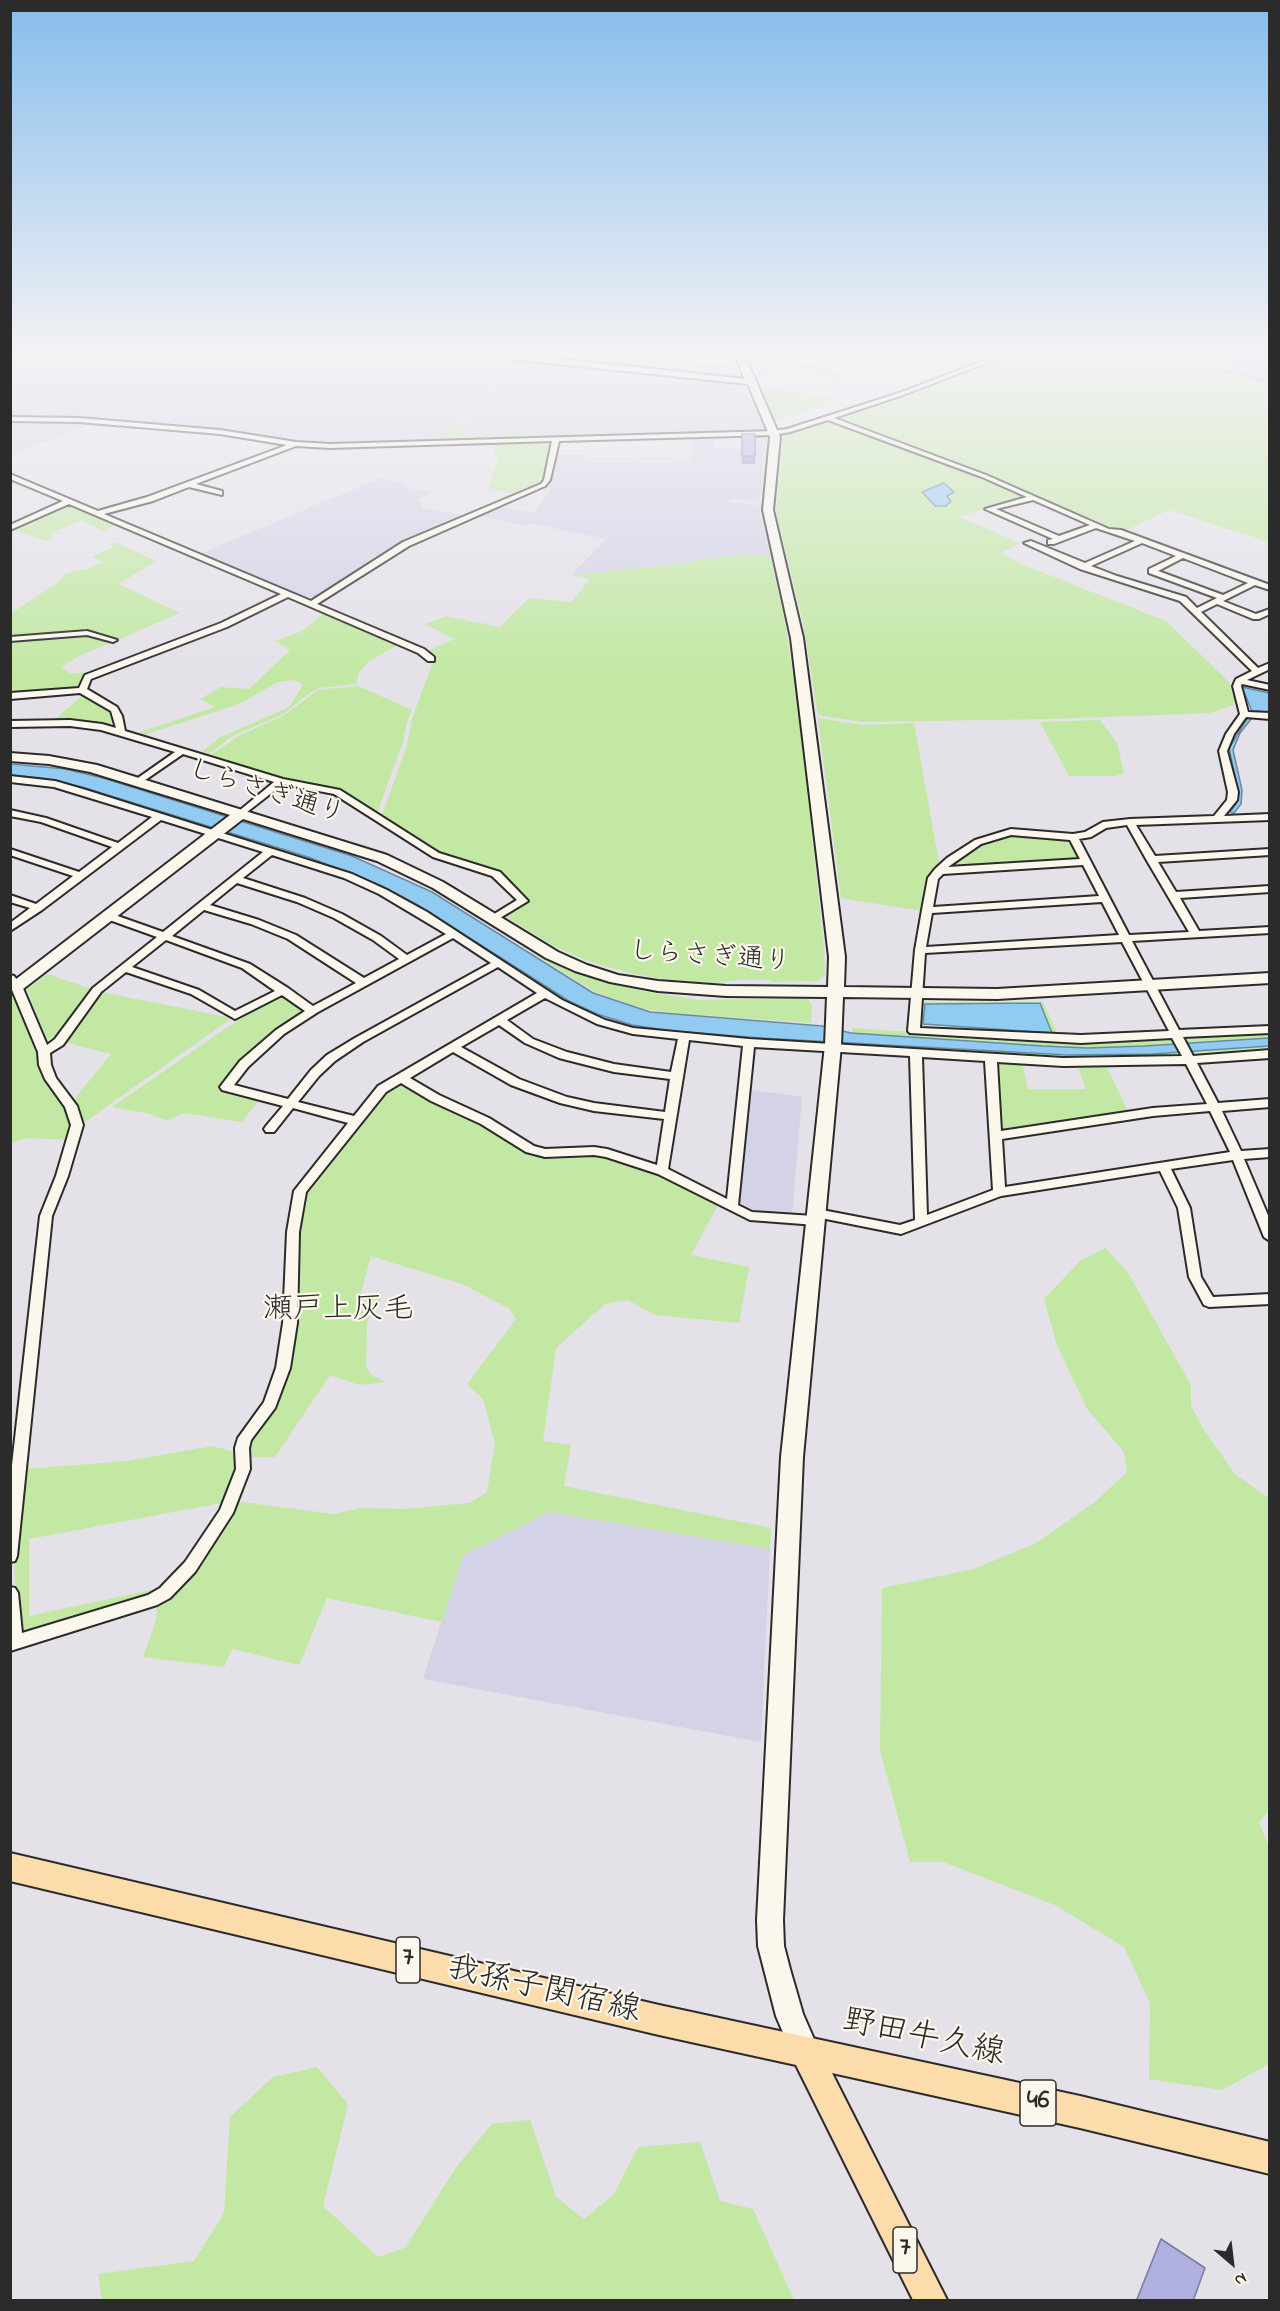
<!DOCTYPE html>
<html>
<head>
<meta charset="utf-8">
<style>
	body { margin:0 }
	#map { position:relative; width:1280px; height:2311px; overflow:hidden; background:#e4e1e8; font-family:"Indie Flower",sans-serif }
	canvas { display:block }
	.frame { position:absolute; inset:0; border:12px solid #2b2b2b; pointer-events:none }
	.north { position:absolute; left:1202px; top:2233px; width:60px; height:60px; -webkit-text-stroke:4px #fbf7ec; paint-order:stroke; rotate:152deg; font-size:16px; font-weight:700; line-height:24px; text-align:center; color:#2b2b2b }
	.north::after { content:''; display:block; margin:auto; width:21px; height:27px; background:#2b2b2b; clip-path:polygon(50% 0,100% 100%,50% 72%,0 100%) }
</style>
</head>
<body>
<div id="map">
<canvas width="1280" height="2311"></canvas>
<div class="frame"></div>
<div class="north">N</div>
</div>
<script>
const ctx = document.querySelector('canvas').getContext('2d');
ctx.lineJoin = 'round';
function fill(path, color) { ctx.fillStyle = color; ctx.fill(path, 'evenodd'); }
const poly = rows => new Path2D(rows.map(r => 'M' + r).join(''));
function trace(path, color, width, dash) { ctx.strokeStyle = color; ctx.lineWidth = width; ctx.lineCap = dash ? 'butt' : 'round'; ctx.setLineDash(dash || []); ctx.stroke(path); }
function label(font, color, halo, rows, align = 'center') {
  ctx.font = font + ' "Indie Flower","Klee One",sans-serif'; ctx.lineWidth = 4.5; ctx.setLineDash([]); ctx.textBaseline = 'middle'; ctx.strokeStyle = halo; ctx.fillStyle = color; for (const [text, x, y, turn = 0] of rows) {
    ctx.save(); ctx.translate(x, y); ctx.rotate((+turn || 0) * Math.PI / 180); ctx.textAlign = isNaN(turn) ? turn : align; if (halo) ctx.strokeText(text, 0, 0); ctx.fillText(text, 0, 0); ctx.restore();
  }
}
const built = poly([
	[11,356,485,356,739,384,746,387,763,428,754,431,338,444,292,441,221,430,79,418,11,418],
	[530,356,688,356,690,364,737,365,742,376,735,378],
	[747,356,773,356,775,369,758,381],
	[10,420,97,422,11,455],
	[692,436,713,436,714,447,741,449,741,436,768,436,763,457,763,478,760,500,733,499,727,502,759,505,761,520,770,555,695,560,697,562,571,575,606,539,532,524,525,526,478,515,498,507,534,513,551,489,544,488,550,482,557,455,584,455,585,462,691,463],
	[380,478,408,485,405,488,432,492,419,499,422,508,460,515,459,518,388,553,318,597,301,597,200,554],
	[752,1090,802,1097,792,1215,760,1213,739,1202],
	[549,1512,770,1549,761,1742,423,1679,463,1555]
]);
const green = poly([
	[774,356,846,374,836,379,780,365,777,373,759,381,773,373,776,368],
	[1005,356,1269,356,1269,542,1169,510,1123,532,985,474,836,418],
	[525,360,608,369,525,361,459,424,464,427,458,433,495,437,501,437,507,432,540,436,597,433,598,435,436,442],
	[760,385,763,385,835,399,829,406,822,405,775,422],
	[824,421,981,477,1027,497,959,517,1020,543,1001,553,1026,566,1166,621,1229,682,1235,701,1234,705,1211,713,1051,719,862,722,818,715,803,622,776,512,783,436],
	[551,441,547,464,538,485,516,494,488,489,498,459,490,443],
	[68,503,118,524,103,531,82,520,49,534,55,538,46,541,10,529],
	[115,542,156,561,119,584,180,613,120,639,93,631,11,637,10,614,60,581,66,573,86,569,103,562,92,557,114,547,109,544],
	[746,554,750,557,770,555,786,628,799,715,824,947,825,975,818,981,776,982,767,980,737,980,717,983,674,981,629,973,590,962,552,945,506,917,529,902,506,876,482,864,443,853,382,815,407,746,412,719,434,659,427,651,454,639,425,624,446,616,500,627,529,598,571,602,590,579,571,575,696,562,695,560],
	[325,612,398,645,369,661,358,674,357,684,319,688,311,692,285,713,231,737,209,754,202,752,219,738,289,707,303,685,299,682,291,680,278,682,239,704,144,735,137,733,215,707,200,699,221,687,249,689,290,650,275,641,302,631],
	[86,635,113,642,79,656,61,667,70,674,87,672,76,687,11,694,10,641],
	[358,686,412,710,408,719,402,745,377,813,345,792,280,777,211,755,240,735,283,716,318,690],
	[84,694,109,710,114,722,107,725,54,720],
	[818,718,861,725,914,723,939,863,928,877,928,888,922,911,841,898],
	[1100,720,1117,743,1124,773,1114,776,1069,776,1040,722],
	[1012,835,1065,841,1072,846,1078,857,1075,860,950,866,981,845],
	[529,951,582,976,642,991,698,1000,806,998,812,1004,811,1023,671,1013,644,1009,597,993],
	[47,974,92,989,55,1038,46,1039,27,989],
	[10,985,42,1067,63,1101,73,1122,70,1140,27,1138,11,1143],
	[101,992,227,1017,229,1020,82,1124,72,1102,111,1054,64,1042],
	[280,998,285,998,300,1009,299,1013,261,1040,218,1089,259,1100,242,1122,183,1113,167,1121,150,1114,112,1107,222,1031,266,1003],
	[922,1002,1043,1002,1058,1035,922,1028,919,1024],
	[1040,1003,1051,1033,924,1026,925,1004],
	[852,1028,1032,1040,1117,1041,1170,1039,1173,1044,1087,1048,1043,1046,852,1034],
	[1269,1032,1269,1038,1189,1043,1186,1038],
	[851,1041,1067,1055,1177,1052,1180,1057,1068,1059,851,1047],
	[1269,1046,1269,1051,1196,1056,1193,1051],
	[1003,1062,1022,1063,1028,1089,1086,1089,1077,1065,1106,1065,1128,1111,1006,1130,1001,1128,998,1065],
	[402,1084,438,1105,485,1126,535,1156,557,1159,605,1156,653,1173,718,1205,691,1255,749,1267,739,1323,655,1315,628,1300,605,1304,556,1348,543,1441,571,1445,564,1486,771,1528,770,1549,549,1512,463,1555,442,1622,327,1598,299,1665,232,1649,224,1667,143,1657,156,1620,158,1600,234,1501,334,1514,360,1508,403,1509,470,1503,487,1492,495,1443,483,1399,467,1384,516,1319,510,1309,462,1284,371,1256,360,1296,382,1298,371,1313,367,1325,366,1367,370,1374,385,1382,360,1385,330,1375,275,1457,252,1457,249,1456,246,1447,278,1394,295,1226,306,1189,359,1129,383,1095,396,1085],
	[1105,1248,1127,1271,1191,1385,1191,1406,1204,1430,1235,1474,1269,1498,1270,1810,1259,1822,1270,1849,1269,2064,1222,2090,1149,2079,1150,2003,1124,1947,1055,1905,943,1862,910,1862,880,1750,882,1588,974,1569,1036,1543,1095,1502,1127,1472,1124,1452,1087,1409,1057,1345,1044,1299,1080,1261],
	[212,1446,232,1451,240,1461,227,1502,29,1539,29,1616,165,1587,159,1592,21,1636,14,1568,25,1469,127,1461],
	[317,2067,348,2104,323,2206,378,2257,405,2248,457,2166,492,2124,530,2120,556,2197,584,2219,614,2194,638,2147,700,2142,720,2201,753,2209,794,2300,102,2300,98,2274,194,2261,224,2213,230,2117,273,2077]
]);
const water = poly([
	[1243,356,1269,356,1269,373,1261,376,1264,381,1257,380,1249,375,1224,371,1236,369,1237,362,1243,356],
	[944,483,954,492,947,496,951,501,946,506,935,506,922,492,944,483],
	[1242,687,1269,693,1269,712,1252,711,1242,687],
	[1252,718,1240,733,1233,750,1242,790,1241,804,1234,813,1230,812,1236,804,1238,790,1229,748,1247,719,1252,718],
	[11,764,65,769,103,778,352,856,432,892,593,993,650,1012,822,1026,851,1033,1043,1046,1087,1048,1144,1046,1269,1038,1269,1046,1152,1054,1067,1055,761,1038,671,1031,632,1025,597,1014,569,1001,416,904,380,885,308,857,82,787,42,778,11,775,11,764],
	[1040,1003,1052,1033,923,1024,925,1004,1040,1003]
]);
const street = poly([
	[996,356,1004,356,903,395,834,418,986,475,1109,529,1121,530,1270,585,1270,590,1255,585,1223,601,1256,614,1270,609,1270,614,1259,619,1253,619,1217,604,1201,612,1258,668,1270,663,1270,669,1247,680,1270,685,1270,690,1242,684,1241,686,1248,712,1270,713,1270,719,1246,717,1234,734,1227,751,1238,792,1237,800,1224,816,1270,814,1270,820,1136,825,1155,856,1270,849,1270,855,1158,862,1176,892,1270,886,1270,892,1180,898,1199,931,1270,927,1270,933,1132,941,1179,1030,1270,1026,1270,1033,1183,1037,1193,1056,1270,1050,1270,1058,1197,1063,1218,1103,1270,1099,1270,1107,1222,1111,1241,1151,1270,1149,1270,1157,1244,1159,1270,1220,1270,1241,1264,1237,1233,1160,1171,1169,1190,1208,1201,1277,1213,1297,1270,1294,1270,1304,1209,1307,1204,1305,1189,1277,1178,1208,1160,1171,1001,1196,901,1234,821,1218,822,1221,820,1224,816,1225,750,1220,658,1174,606,1157,594,1155,545,1157,526,1152,481,1124,431,1101,401,1083,386,1092,306,1192,299,1232,297,1323,290,1368,275,1408,251,1440,249,1448,250,1469,233,1513,195,1572,170,1598,157,1605,10,1651,10,1587,15,1588,18,1593,22,1633,148,1595,160,1588,185,1562,220,1510,236,1469,235,1448,238,1438,264,1402,276,1368,283,1323,287,1232,294,1191,348,1123,293,1108,274,1132,266,1132,264,1129,266,1126,283,1106,222,1090,220,1087,240,1061,276,1030,305,1011,282,995,235,1019,191,994,126,972,101,992,63,1045,50,1053,51,1065,56,1078,77,1106,83,1125,68,1176,52,1216,17,1556,15,1561,10,1562,10,1483,40,1216,56,1176,71,1125,65,1107,45,1079,39,1065,38,1052,10,985,10,975,14,976,22,986,47,1045,55,1039,93,988,157,937,104,918,104,914,112,914,163,932,263,852,161,820,42,910,10,931,10,923,30,908,10,902,10,895,36,904,73,876,10,855,10,849,79,872,112,847,41,822,10,816,10,810,46,818,118,843,152,817,54,787,10,782,10,776,55,781,86,790,352,874,387,890,427,912,562,1000,605,1020,633,1028,749,1039,1063,1058,1182,1056,1172,1038,1081,1043,910,1033,908,1031,915,950,922,910,928,878,935,869,947,858,975,840,1011,829,1073,834,1085,832,1103,822,1130,819,1214,816,1227,800,1228,792,1219,751,1226,734,1240,714,1233,686,1236,679,1252,671,1180,601,1080,569,1024,543,1031,541,1085,563,1135,541,1096,528,1054,544,1048,544,1048,540,1053,539,985,509,1027,497,982,477,828,420,790,432,773,435,559,441,550,480,545,486,409,546,317,604,424,649,434,657,434,661,428,661,418,653,288,597,227,627,91,679,87,689,117,707,122,716,125,731,283,779,340,790,439,853,500,872,528,901,495,921,490,918,491,916,517,900,492,876,433,857,334,794,283,784,242,816,237,813,239,811,274,782,183,754,138,785,135,784,135,780,175,752,101,730,70,726,10,727,10,721,70,720,102,724,116,728,111,711,80,693,10,699,10,693,79,688,85,675,221,623,281,594,69,504,10,530,10,525,63,501,10,479,10,474,98,511,147,497,287,445,220,434,79,422,10,421,10,417,79,418,220,430,296,442,330,444,773,431,787,429,899,393,996,356],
	[552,441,544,480,541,484,403,542,311,601,104,514,153,501,189,487,222,495,222,491,196,484,296,446,330,448,552,441],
	[1033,500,1090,525,1059,536,996,509,1033,500],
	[1142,543,1176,556,1149,569,1149,573,1217,598,1197,608,1186,597,1117,576,1091,566,1142,543],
	[1183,558,1248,583,1223,595,1158,571,1183,558],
	[1127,825,1146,859,1189,932,1129,935,1079,839,1091,837,1106,828,1127,825],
	[1011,835,1070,840,1080,859,948,867,981,844,1011,835],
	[272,855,344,878,379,894,446,934,407,955,381,936,342,914,305,898,243,878,272,855],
	[1083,865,1099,896,933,907,938,879,943,874,1083,865],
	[237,883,297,902,334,918,373,940,399,959,364,978,296,935,259,920,210,905,237,883],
	[1102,902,1119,935,926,947,932,913,1102,902],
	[204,910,251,924,288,939,356,983,313,1006,288,988,250,964,172,936,204,910],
	[453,938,491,963,355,1038,327,1055,311,1070,288,1099,234,1085,248,1067,284,1034,318,1012,453,938],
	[166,940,242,968,275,991,235,1011,199,990,132,967,166,940],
	[1122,942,1169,1031,1081,1035,920,1028,925,953,1122,942],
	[498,967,537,993,378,1086,354,1116,298,1102,319,1076,335,1061,363,1042,498,967],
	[545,998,597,1024,633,1034,678,1039,671,1072,614,1064,567,1052,533,1039,507,1020,545,998],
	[499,1025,525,1043,559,1058,614,1072,670,1079,665,1112,594,1103,567,1097,519,1079,461,1047,499,1025],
	[689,1040,743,1046,727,1199,668,1169,689,1040],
	[754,1047,910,1056,915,1220,900,1225,817,1209,811,1213,814,1216,752,1212,738,1205,754,1047],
	[453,1052,511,1085,560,1103,594,1111,664,1119,657,1165,607,1149,594,1147,545,1149,534,1146,489,1118,439,1095,410,1078,453,1052],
	[922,1057,985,1061,993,1190,927,1215,922,1057],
	[997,1062,1063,1066,1186,1064,1207,1104,1153,1108,1001,1131,997,1062],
	[1210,1111,1230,1152,1005,1187,1002,1139,1153,1116,1210,1111],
	[87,631,117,640,113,642,87,635,10,641,10,637,87,631]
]);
const secondary = poly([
	[505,356,533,356,745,379,735,356,745,356,780,437,773,510,803,638,845,957,844,987,997,989,1270,973,1270,983,997,999,843,997,841,1045,803,1457,783,1920,784,1946,790,1969,803,2014,820,2053,816,2063,806,2067,796,2063,776,2016,758,1946,757,1920,781,1457,825,1045,827,997,726,996,658,991,610,982,575,971,546,958,433,888,377,861,243,819,23,989,17,991,10,988,11,983,230,815,90,772,49,764,10,761,10,753,49,756,97,765,387,855,443,882,558,952,587,965,618,975,658,981,726,986,828,987,829,957,791,638,763,510,770,437,748,384,509,359,505,356]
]);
const primary = poly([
	[10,1853,659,2005,1080,2096,1270,2142,1270,2174,1080,2128,832,2073,947,2300,913,2300,796,2065,659,2035,10,1881,10,1853]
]);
const wall = poly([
	[741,442,755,456,755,464,742,464],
	[1161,2239,1193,2301,1136,2301,1159,2242]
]);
const building = poly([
	[742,434,755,434,755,456,742,456,742,434],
	[1161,2239,1205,2268,1193,2301,1139,2301,1137,2299,1161,2239]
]);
const shields = [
	[408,1960,24],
	[1038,2103,36],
	[905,2250,24]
];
const shieldNames = [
	["7",408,1960],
	["46",1038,2103],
	["7",905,2250]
];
const streetNames = [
	["しらさぎ通り",266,794,17],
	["しらさぎ通り",710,959,4]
];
const quarterNames = [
	["瀬戸上灰毛",338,1312]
];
const nearStreetnames = [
	["我孫子関宿線",543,1992,13],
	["野田牛久線",923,2040,12]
];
fill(built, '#d4d2e6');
fill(green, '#c2e8a3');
fill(water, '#92cbf1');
trace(water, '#698ba2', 1.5);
trace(street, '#2b2b2b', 4);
trace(secondary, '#2b2b2b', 4);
trace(primary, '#2b2b2b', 4);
fill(street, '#fbf7ec');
fill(secondary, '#fbf7ec');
fill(primary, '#fddcac');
fill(wall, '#9696c1');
fill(building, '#afafe0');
trace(building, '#7a7a9d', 1.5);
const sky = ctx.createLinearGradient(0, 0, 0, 679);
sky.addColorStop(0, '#85bdec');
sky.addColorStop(0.52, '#f3f2f5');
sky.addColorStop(1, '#f3f2f500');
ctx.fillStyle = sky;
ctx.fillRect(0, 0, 1280, 679);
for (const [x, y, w] of shields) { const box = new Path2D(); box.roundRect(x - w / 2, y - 23, w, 46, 4.5); ctx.fillStyle = '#fbf7ec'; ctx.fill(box); trace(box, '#2b2b2b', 1.5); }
label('bold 26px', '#2b2b2b', null, shieldNames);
label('27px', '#2b2b2b', '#fbf7ec', streetNames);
label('30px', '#2b2b2b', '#fbf7ec', quarterNames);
label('33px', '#2b2b2b', '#fbf7ec', nearStreetnames);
</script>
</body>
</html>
